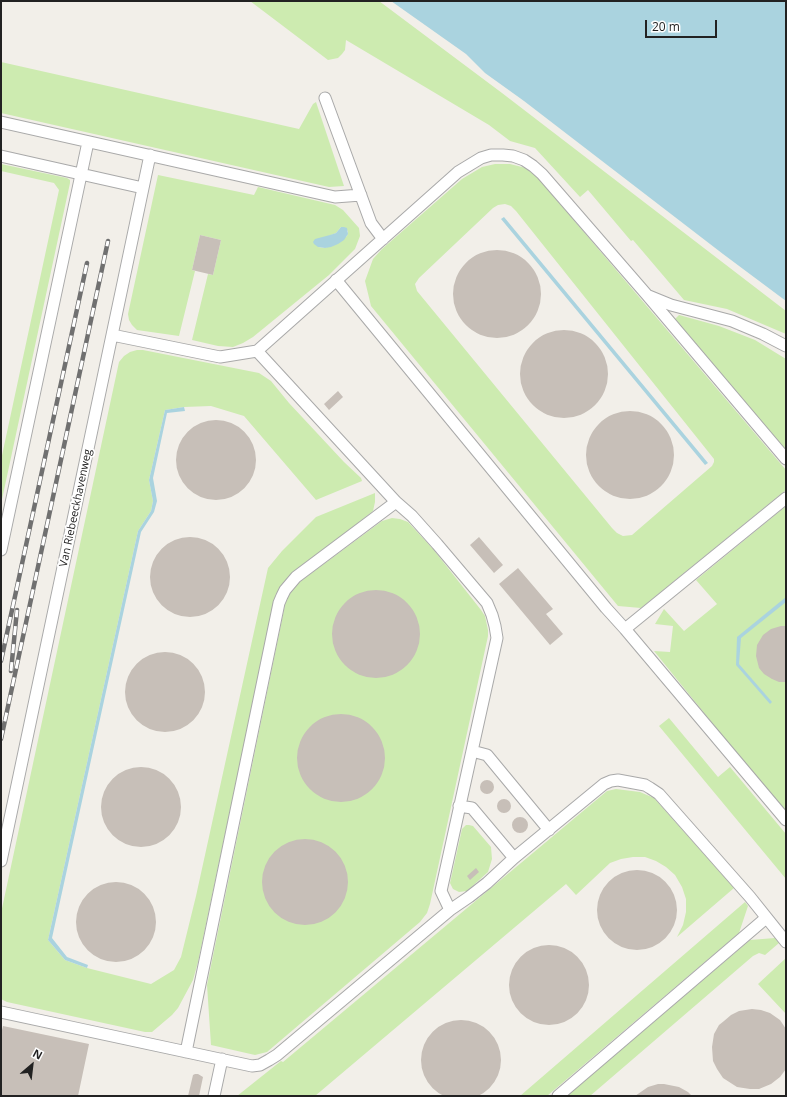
<!DOCTYPE html>
<html>
<head>
<meta charset="utf-8">
<style>
	body { margin:0 }
	#map { position:relative; width:787px; height:1097px; overflow:hidden; background:#f2efe9; font-family:"Open Sans",sans-serif }
	canvas { display:block }
	.frame { position:absolute; inset:0; border:2px solid #222; pointer-events:none }
	.north { position:absolute; left:12px; top:1045px; width:40px; height:40px; -webkit-text-stroke:3px #fff; paint-order:stroke; rotate:28deg; font-size:11px; font-weight:700; line-height:16px; text-align:center; color:#222 }
	.north::after { content:''; display:block; margin:auto; width:14px; height:18px; background:#222; clip-path:polygon(50% 0,100% 100%,50% 72%,0 100%) }
	.scale { position:absolute; left:645px; top:20px; width:72px; height:18px; box-sizing:border-box; border:2px solid #222; border-top:0; padding-left:5px; font-size:12px; line-height:14px; white-space:nowrap; color:#222; -webkit-text-stroke:3px #fff; paint-order:stroke }
</style>
</head>
<body>
<div id="map">
<canvas width="787" height="1097"></canvas>
<div class="frame"></div>
<div class="north">N</div>
<div class="scale">20 m</div>
</div>
<script>
const ctx = document.querySelector('canvas').getContext('2d');
ctx.lineJoin = 'round';
function fill(path, color) { ctx.fillStyle = color; ctx.fill(path, 'evenodd'); }
const poly = rows => new Path2D(rows.map(r => 'M' + r).join(''));
function trace(path, color, width, dash) { ctx.strokeStyle = color; ctx.lineWidth = width; ctx.lineCap = dash ? 'butt' : 'round'; ctx.setLineDash(dash || []); ctx.stroke(path); }
function label(font, color, halo, rows, align = 'center') {
  ctx.font = font + ' "Open Sans",sans-serif'; ctx.lineWidth = 3.5; ctx.setLineDash([]); ctx.textBaseline = 'middle'; ctx.strokeStyle = halo; ctx.fillStyle = color; for (const [text, x, y, turn = 0] of rows) {
    ctx.save(); ctx.translate(x, y); ctx.rotate((+turn || 0) * Math.PI / 180); ctx.textAlign = isNaN(turn) ? turn : align; if (halo) ctx.strokeText(text, 0, 0); ctx.fillText(text, 0, 0); ctx.restore();
  }
}
const grass = poly([
	[250,1,379,1,502,93,786,311,786,334,727,309,684,300,633,240,631,241,588,190,580,197,535,148,510,141,489,125,346,40,345,50,342,54,338,58,328,60],
	[1,62,299,129,313,104,316,102,344,186,329,187,1,113],
	[1,164,67,178,70,180,70,183,1,504,1,460,59,190,54,183,1,171],
	[495,164,510,164,526,168,538,178,786,470,786,490,641,608,618,606,371,306,365,281,373,259,382,249,462,179,482,167],
	[505,204,511,206,516,211,714,459,714,462,712,466,632,535,623,536,617,533,612,528,417,291,415,284,419,278,493,208,498,205],
	[158,175,254,195,258,187,335,205,343,210,359,228,360,236,355,249,329,275,253,337,243,343,233,347,218,346,192,340,208,274,213,275,221,240,200,235,192,270,195,271,179,336,137,330,132,325,129,320,128,314],
	[341,227,348,231,347,236,325,248,318,247,318,239,324,238,336,233],
	[679,315,719,326,755,340,786,359,786,450,675,319],
	[137,350,143,350,259,373,271,381,289,403,344,462,361,478,362,481,316,500,244,416,211,406,184,407,165,410,149,480,153,501,151,511,138,531,48,940,65,960,87,968,151,984,174,970,181,957,196,896,268,568,282,551,316,517,375,493,375,502,373,511,285,581,282,584,276,594,274,602,198,962,193,980,178,1008,172,1015,152,1032,145,1032,7,1002,1,999,1,913,119,362,124,356,130,352],
	[786,506,786,811,734,750,654,651,670,652,673,626,655,624,664,609,684,631,717,604,696,580],
	[392,518,400,519,408,522,433,549,481,610,485,616,488,630,488,636,430,904,427,913,420,922,267,1052,255,1055,211,1045,207,985,286,600,294,587,301,581,382,521],
	[669,718,718,777,730,767,786,834,786,879,659,726],
	[616,789,640,792,654,798,734,888,677,937,683,925,686,912,686,899,682,887,675,875,666,867,656,861,645,857,633,857,621,859,610,863,576,895,566,884,315,1096,237,1096,281,1061,283,1062,607,791],
	[466,825,469,825,473,826,491,847,492,859,488,872,467,891,459,892,453,889,450,883,462,829],
	[745,902,748,906,739,933,547,1096,520,1096],
	[775,938,779,943,765,955,759,953,753,956,590,1096,567,1096,750,940],
	[786,958,786,1014,758,984]
]);
const water = poly([
	[391,1,786,1,786,301,723,254,524,101,485,73,466,54],
	[504,217,708,463,705,465,501,219],
	[341,227,344,227,347,228,348,234,344,240,338,244,331,247,325,248,318,247,314,244,313,242,315,239,330,235,336,233],
	[184,407,185,411,167,413,153,478,157,501,154,512,141,532,52,938,67,957,88,965,87,968,65,960,48,940,138,531,151,511,153,501,149,480,165,410],
	[786,597,786,602,741,638,739,664,772,702,770,704,736,665,737,637]
]);
const building = poly([
	[200,235,221,240,213,275,192,270],
	'453 294a44 44 0 1 1 88 0a44 44 0 1 1-88 0Z',
	'520 374a44 44 0 1 1 88 0a44 44 0 1 1-88 0Z',
	[338,391,343,397,329,410,324,404],
	'586 455a44 44 0 1 1 88 0a44 44 0 1 1-88 0Z',
	'176 460a40 40 0 1 1 80 0a40 40 0 1 1-80 0Z',
	[479,537,503,565,494,573,470,545],
	'150 577a40 40 0 1 1 80 0a40 40 0 1 1-80 0Z',
	[518,568,553,609,546,614,563,634,550,645,499,584],
	'332 634a44 44 0 1 1 88 0a44 44 0 1 1-88 0Z',
	[781,626,786,626,786,682,779,682,772,679,764,674,759,668,756,656,757,645,763,635,771,629],
	'125 692a40 40 0 1 1 80 0a40 40 0 1 1-80 0Z',
	'297 758a44 44 0 1 1 88 0a44 44 0 1 1-88 0Z',
	'101 807a40 40 0 1 1 80 0a40 40 0 1 1-80 0Z',
	'480 787a7 7 0 1 1 14 0a7 7 0 1 1-14 0Z',
	'497 806a7 7 0 1 1 14 0a7 7 0 1 1-14 0Z',
	'512 825a8 8 0 1 1 16 0a8 8 0 1 1-16 0Z',
	'262 882a43 43 0 1 1 86 0a43 43 0 1 1-86 0Z',
	[476,868,479,872,470,880,467,876],
	'597 910a40 40 0 1 1 80 0a40 40 0 1 1-80 0Z',
	'76 922a40 40 0 1 1 80 0a40 40 0 1 1-80 0Z',
	'509 985a40 40 0 1 1 80 0a40 40 0 1 1-80 0Z',
	[752,1009,761,1010,770,1013,780,1020,786,1029,786,1069,780,1077,771,1084,759,1089,750,1089,737,1087,723,1078,717,1069,713,1061,712,1047,714,1034,719,1025,724,1021,731,1015,739,1011],
	'421 1060a40 40 0 1 1 80 0a40 40 0 1 1-80 0Z',
	[3,1026,89,1044,78,1096,1,1096,1,1034],
	[195,1074,198,1074,203,1077,199,1096,188,1096,193,1075],
	[664,1084,679,1087,688,1092,692,1096,635,1096,648,1087,658,1084]
]);
const service = poly([
	[325,98,371,223,383,239],
	[1,122,335,197,361,195],
	[1,156,143,188],
	[336,280,606,608,625,629,786,820],
	[649,296,671,305,732,321,763,334,786,346],
	[112,335,220,357,257,351,458,172,481,158,491,155,503,155,513,156,524,160,533,166,542,174,647,295,786,459],
	[257,351,396,502,412,516,437,544,487,603,492,615,495,626,497,638,441,891,450,910],
	[1,550,88,142],
	[625,629,786,498],
	[472,751,487,755,549,830],
	[459,806,472,808,514,858],
	[1,861,150,155],
	[1,1012,252,1066,260,1065,269,1060,277,1055,450,910,469,897,487,883,514,858,604,784,611,781,618,780,645,785,650,788,659,794,750,897,786,942],
	[186,1052,279,603,282,596,285,590,296,577,396,502],
	[214,1096,222,1059],
	[558,1096,766,918]
]);
const rail = poly([
	[1,661,87,263],
	[11,671,17,610],
	[1,739,108,241]
]);
const streetNames = [
	["Van Riebeeckhavenweg",76,508,-78]
];
fill(grass, '#cdebb0');
fill(water, '#aad3df');
fill(building, '#c7bfb8');
trace(service, '#a9a9a9', 13);
trace(service, '#fff', 11);
trace(rail, '#707070', 4.5);
trace(rail, '#fff', 3, [9]);
label('11px', '#222', '#fff', streetNames);
</script>
</body>
</html>
